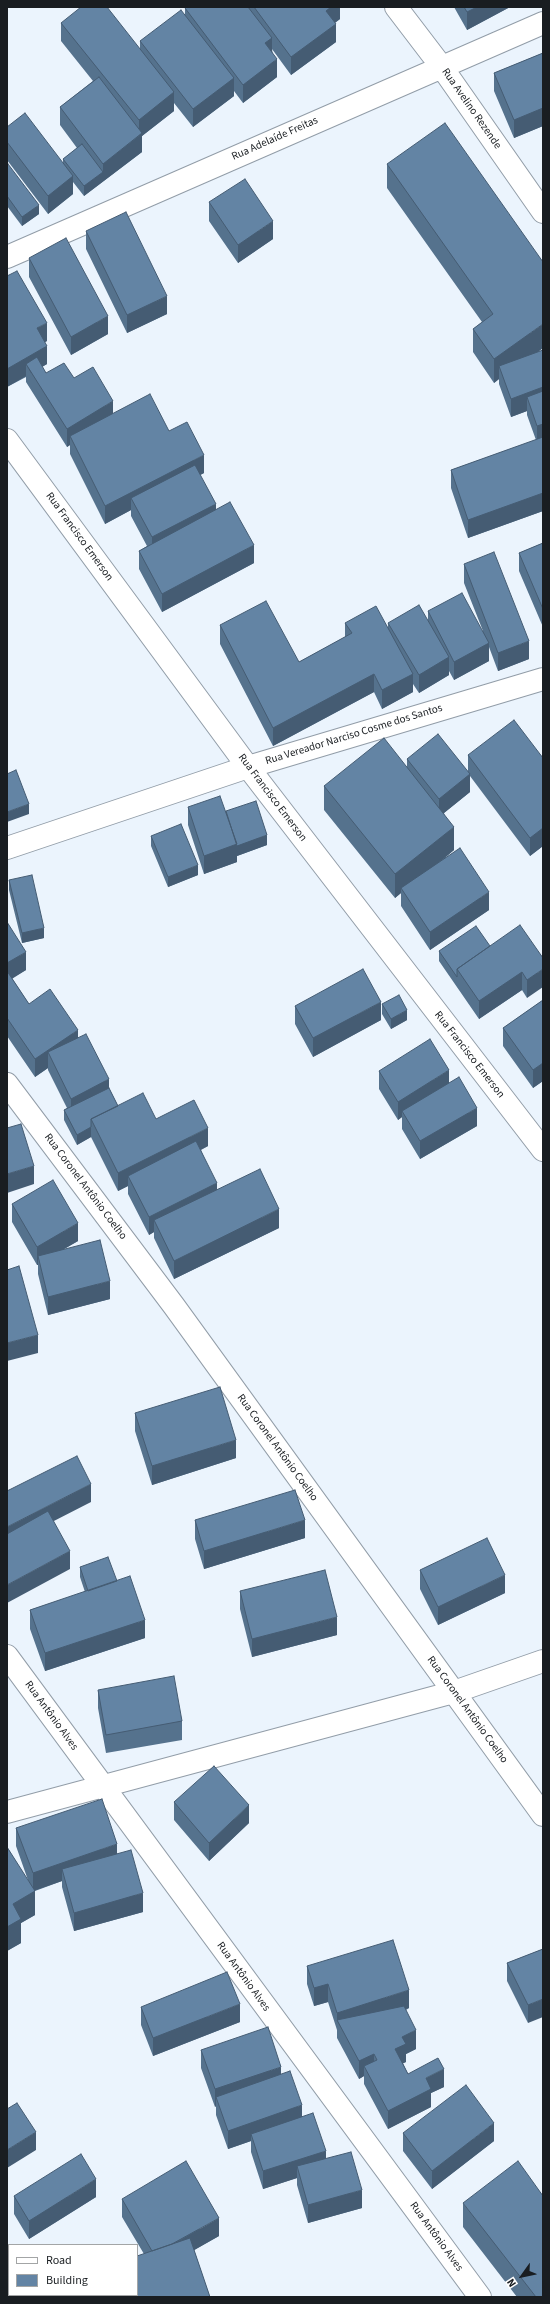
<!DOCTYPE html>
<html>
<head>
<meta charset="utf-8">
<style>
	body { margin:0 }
	#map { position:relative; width:550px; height:2304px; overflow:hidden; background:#ebf4fd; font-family:"Source Sans 3",sans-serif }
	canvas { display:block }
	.frame { position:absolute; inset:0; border:8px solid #191d21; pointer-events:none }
	.legend { position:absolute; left:8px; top:2244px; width:130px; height:52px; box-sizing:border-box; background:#fff; border:1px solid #a3a5a6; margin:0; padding:5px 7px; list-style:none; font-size:12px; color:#191d21 }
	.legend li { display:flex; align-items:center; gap:8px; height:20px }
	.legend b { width:20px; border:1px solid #a3a5a6 }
	.north { position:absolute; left:502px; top:2256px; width:40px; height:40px; -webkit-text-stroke:3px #fff; paint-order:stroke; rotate:237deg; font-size:11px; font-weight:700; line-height:16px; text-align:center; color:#191d21 }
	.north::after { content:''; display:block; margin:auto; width:14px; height:18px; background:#191d21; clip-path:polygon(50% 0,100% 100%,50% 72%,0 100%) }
</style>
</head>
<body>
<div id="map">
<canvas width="550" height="2304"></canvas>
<div class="frame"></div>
<ul class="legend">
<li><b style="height:5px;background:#fff"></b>Road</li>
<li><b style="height:11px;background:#6384a4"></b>Building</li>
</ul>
<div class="north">N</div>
</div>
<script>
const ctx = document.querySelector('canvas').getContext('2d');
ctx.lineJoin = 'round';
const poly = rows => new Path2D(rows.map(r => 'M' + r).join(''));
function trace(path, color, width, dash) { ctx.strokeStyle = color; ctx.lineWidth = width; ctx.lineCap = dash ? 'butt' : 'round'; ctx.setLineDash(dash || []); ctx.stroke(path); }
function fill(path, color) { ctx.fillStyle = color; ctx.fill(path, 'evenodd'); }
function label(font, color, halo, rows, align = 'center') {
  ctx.font = font + ' "Source Sans 3",sans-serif'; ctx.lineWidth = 4; ctx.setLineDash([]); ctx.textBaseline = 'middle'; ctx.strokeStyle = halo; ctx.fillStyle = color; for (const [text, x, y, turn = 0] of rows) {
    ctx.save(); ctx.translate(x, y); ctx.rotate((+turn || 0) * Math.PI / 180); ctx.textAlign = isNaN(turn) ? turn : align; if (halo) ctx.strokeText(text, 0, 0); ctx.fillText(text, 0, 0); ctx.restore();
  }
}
const minor = poly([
	[396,7,441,66,543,212],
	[7,257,543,23],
	[7,440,248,767,543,1150],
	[7,848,248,767,543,679],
	[7,1084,174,1306,543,1815],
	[7,1656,480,2297],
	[7,1812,454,1692,543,1661],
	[7,2261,9,2264],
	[32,2295,34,2297]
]);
const wall = poly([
	[187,7,340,7,340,19,335,23,336,42,291,75,272,49,277,77,243,103,234,91,234,96,193,127,174,103,174,111,142,136,142,152,84,196,73,182,73,194,48,214,7,160,7,127,63,163,63,159,77,148,60,125,60,107,93,81,61,41,61,23,140,50,140,41,185,14,185,8],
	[454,7,510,7,467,30],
	[543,53,543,126,514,138,494,91,494,73],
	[387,164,543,348,538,352,543,350,543,511,468,538,451,488,451,470,536,440,527,415,527,411,511,417,499,384,499,379,494,383,473,352,473,329,482,322,387,188],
	[7,165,39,214,22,226,7,206],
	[209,202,273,239,238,263,209,221],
	[86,231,167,314,127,333,86,249],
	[29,258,108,334,71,355,29,277],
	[7,276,47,341,45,342,47,364,42,367,46,373,74,378,113,414,169,431,204,473,200,475,216,509,254,563,162,612,139,569,139,551,147,546,131,516,131,510,105,524,70,454,70,445,67,447,26,382,26,377,7,387],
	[543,543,543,627,519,571,519,553],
	[464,564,529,659,498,671,489,647,489,661,454,680,449,671,449,675,419,693,413,684,413,692,382,709,374,692,273,746,220,644,220,625,299,662,345,637,345,623,388,627,388,623,428,620,428,611,483,631,464,583],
	[468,755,543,758,543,846,530,856,470,776,470,792,444,813,454,850,446,857,489,910,430,950,401,906,401,893,395,898,324,810,324,786,407,767,407,759,468,771],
	[188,807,226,811,267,845,237,856,237,862,204,874,188,825],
	[151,836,198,875,168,887,151,846],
	[9,880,44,938,22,943,9,890],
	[7,922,26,970,12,978,29,1004,78,1037,109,1088,118,1106,156,1119,208,1146,201,1150,217,1190,279,1228,174,1279,154,1238,154,1232,149,1235,128,1194,128,1186,118,1191,91,1137,77,1145,64,1120,64,1110,67,1108,48,1070,48,1068,35,1077,7,1036],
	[490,946,543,958,527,998,522,990,479,1019,439,961,439,951],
	[543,1000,543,1081,533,1088,503,1046,503,1028],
	[382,1004,407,1020,391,1029,382,1014],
	[295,1006,381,1020,313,1057,295,1024],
	[379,1071,449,1083,477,1126,420,1159,402,1129,402,1117,398,1120,379,1089],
	[12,1204,78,1241,64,1249,110,1299,48,1315,38,1274,38,1265,37,1265,12,1222],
	[135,1413,236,1458,152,1485,135,1431],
	[195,1520,305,1538,204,1569,195,1539],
	[80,1567,117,1581,145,1638,45,1671,30,1629,30,1610,85,1592,80,1577],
	[420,1570,505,1593,438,1625,420,1589],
	[240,1591,337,1635,252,1657,240,1609],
	[98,1690,182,1721,182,1740,106,1753,98,1708],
	[174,1802,249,1823,209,1861,174,1820],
	[16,1828,117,1853,143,1912,74,1931,62,1887,62,1881,35,1891,35,1915,21,1923,21,1943,7,1951,7,1847,29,1883,16,1846],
	[543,1949,528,2023,507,1981,507,1963],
	[307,1966,409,2008,406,2010,416,2049,406,2054,406,2062,403,2063,408,2074,444,2087,431,2093,431,2107,388,2129,364,2084,364,2076,359,2079,337,2038,337,2030,328,2002,314,2006,307,1984],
	[141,2007,240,2022,153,2056,141,2025],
	[201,2050,281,2074,302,2117,326,2159,362,2208,308,2223,297,2185,297,2178,263,2189,251,2152,251,2141,228,2149,216,2115,216,2106,215,2107,201,2068],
	[403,2133,494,2141,432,2189,403,2151],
	[14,2196,96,2197,29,2239,14,2214],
	[122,2199,219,2236,194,2250,210,2297,96,2297,96,2295,137,2295,144,2254,122,2217],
	[463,2203,543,2297,517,2297,463,2227]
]);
const shadedWall = poly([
	[331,7,340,7,340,19,326,29,326,11],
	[477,7,510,7,467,30,467,12],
	[336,24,336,42,291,75,291,57],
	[272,38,272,56,265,43],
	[277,59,277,77,243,103,243,85],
	[234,78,234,96,193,127,193,109],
	[174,92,174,111,142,136,142,152,84,196,84,186,103,172,103,164,139,136,139,120],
	[543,108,543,126,514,138,514,120],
	[73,176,73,194,48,214,48,196],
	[39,205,39,214,22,226,22,217],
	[273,221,273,239,238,263,238,245],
	[167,296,167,314,127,333,127,315],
	[108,316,108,334,71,355,71,337],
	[47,323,47,341,37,346,37,328],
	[543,324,543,348,503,376,499,366,499,379,494,383,494,359],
	[47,346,47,364,31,373,26,364,26,376,7,387,7,369],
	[543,387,543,405,527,397,527,411,511,417,511,399],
	[113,401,113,419,70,436,70,445,67,447,67,429],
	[543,424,543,442,537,444,537,426],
	[204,455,204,473,137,508,131,498,131,510,105,524,105,506],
	[543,493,543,511,468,538,468,520],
	[216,504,216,522,152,556,152,537],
	[254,545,254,563,162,612,162,594],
	[529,641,529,659,498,671,498,653],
	[489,643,489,661,454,680,454,662],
	[449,657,449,675,419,693,419,675],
	[374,674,374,692,273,746,273,728],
	[413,674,413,692,382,709,382,690],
	[470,774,470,792,439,817,439,799],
	[29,804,29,814,7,822,7,812],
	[454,827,454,850,403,891,401,888,401,893,395,898,395,874],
	[543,828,543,846,530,856,530,838],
	[267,835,267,845,237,856,237,862,204,874,204,856,237,844],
	[198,865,198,875,168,887,168,877],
	[489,892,489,910,430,950,430,932],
	[44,928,44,938,22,943,22,933],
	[26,952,26,970,7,982,7,963],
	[543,969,543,987,527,998,527,980],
	[522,972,522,990,479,1019,479,1001],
	[381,1002,381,1020,313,1057,313,1038],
	[407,1010,407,1020,391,1029,391,1019],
	[78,1030,78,1048,48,1052,48,1068,35,1077,35,1059],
	[543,1063,543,1081,533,1088,533,1070],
	[449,1070,449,1088,402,1111,402,1117,398,1120,398,1102],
	[109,1079,109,1097,71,1117,71,1099],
	[477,1108,477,1126,420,1159,420,1141],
	[91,1127,91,1137,77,1145,77,1135],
	[208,1128,208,1146,132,1184,128,1176,128,1186,118,1191,118,1173],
	[34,1166,34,1184,7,1193,7,1174],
	[217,1183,217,1201,154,1220,154,1232,149,1235,149,1217],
	[279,1209,279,1228,174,1279,174,1261],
	[78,1223,78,1241,40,1263,38,1256,38,1265,37,1265,37,1247],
	[110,1281,110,1299,48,1315,48,1297],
	[38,1335,38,1353,7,1361,7,1343],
	[236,1440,236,1458,152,1485,152,1466],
	[91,1484,91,1502,7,1545,7,1527],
	[305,1520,305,1538,204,1569,204,1551],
	[70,1551,70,1569,7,1603,7,1585],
	[505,1575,505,1593,438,1625,438,1607],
	[337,1617,337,1635,252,1657,252,1639],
	[145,1620,145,1638,45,1671,45,1653],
	[249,1805,249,1823,209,1861,209,1843],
	[117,1844,117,1863,62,1869,62,1881,33,1891,33,1873],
	[35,1891,35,1915,21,1923,21,1943,7,1951,7,1927,13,1904],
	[143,1893,143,1912,74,1931,74,1913],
	[328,1984,328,2002,314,2006,314,1988],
	[409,1990,409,2008,342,2029,337,2021,337,2013],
	[543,1999,543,2017,528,2023,528,2005],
	[240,2004,240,2022,153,2056,153,2038],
	[416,2030,416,2049,406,2054,406,2062,395,2067,395,2049,402,2037],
	[374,2054,374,2072,364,2066,364,2076,359,2079,359,2061],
	[281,2067,281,2085,216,2097,216,2106,215,2107,215,2089],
	[444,2069,444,2087,431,2093,431,2107,388,2129,388,2111,426,2078],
	[302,2105,302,2123,251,2134,251,2141,228,2149,228,2131],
	[494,2123,494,2141,432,2189,432,2171],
	[36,2132,36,2150,7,2168,7,2150],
	[326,2151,326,2169,297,2166,297,2178,263,2189,263,2171],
	[96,2179,96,2197,29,2239,29,2221],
	[362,2190,362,2208,308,2223,308,2205],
	[219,2218,219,2236,154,2273,154,2255]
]);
const building = poly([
	[81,7,107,7,174,92,139,120,61,23,81,7],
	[187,7,248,7,272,38,265,43,277,59,243,85,185,8,187,7],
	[254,7,331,7,326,11,336,24,291,57,254,7],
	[464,7,477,7,467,12,464,7],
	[181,10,234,78,193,109,140,41,181,10],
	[543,53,543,108,514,120,494,73,543,53],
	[99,77,142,133,103,164,60,107,99,77],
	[25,113,73,176,48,196,7,142,7,127,25,113],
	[445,123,543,262,543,324,494,359,473,329,493,314,387,164,445,123],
	[82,144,103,172,84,186,63,159,82,144],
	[8,164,39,205,22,217,7,196,7,165,8,164],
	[245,179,273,221,238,245,209,202,245,179],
	[126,212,167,296,127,315,86,231,126,212],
	[66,238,108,316,71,337,29,258,66,238],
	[17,271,47,323,37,328,47,346,7,369,7,276,17,271],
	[543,350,543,387,511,399,499,366,543,350],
	[37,357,46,373,64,363,74,378,93,367,113,401,67,429,26,364,37,357],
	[543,391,543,424,537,426,527,397,543,391],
	[150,394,169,431,187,422,204,455,105,506,70,436,150,394],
	[543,437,543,493,468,520,451,470,543,437],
	[195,465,216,504,152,537,131,498,195,465],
	[230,502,254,545,162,594,139,551,230,502],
	[543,543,543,609,519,553,543,543],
	[494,552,529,641,498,653,464,564,494,552],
	[462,593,489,643,454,662,428,611,462,593],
	[266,601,299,662,352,633,345,623,376,606,413,674,382,690,374,674,273,728,220,625,266,601],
	[419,605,449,657,419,675,388,623,419,605],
	[514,720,543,758,543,828,530,838,468,755,514,720],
	[438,734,470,774,439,799,407,759,438,734],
	[384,738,454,827,395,874,324,786,384,738],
	[16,770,29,804,7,812,7,774,16,770],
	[220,796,237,844,204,856,188,807,220,796],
	[256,801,267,835,237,846,226,811,256,801],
	[181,824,198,865,168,877,151,836,181,824],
	[460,848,489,892,430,932,401,888,460,848],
	[32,875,44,928,22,933,9,880,32,875],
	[7,922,26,952,7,963,7,922],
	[520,925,543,958,543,969,527,980,522,972,479,1001,457,969,520,925],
	[476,926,490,946,457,969,457,977,439,951,476,926],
	[363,969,381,1002,313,1038,295,1006,363,969],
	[7,971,29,1004,50,989,78,1030,35,1059,7,1018,7,971],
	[399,995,407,1010,391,1019,382,1004,399,995],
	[543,1000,543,1063,533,1070,503,1028,543,1000],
	[86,1034,109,1079,71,1099,48,1052,86,1034],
	[430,1039,449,1070,398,1102,379,1071,430,1039],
	[459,1077,477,1108,420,1141,402,1111,459,1077],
	[109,1088,118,1106,91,1119,91,1127,77,1135,64,1110,109,1088],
	[143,1093,156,1119,194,1100,208,1128,118,1173,91,1119,143,1093],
	[21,1124,34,1166,7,1174,7,1128,21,1124],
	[196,1141,217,1183,149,1217,128,1176,196,1141],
	[260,1169,279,1209,174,1261,154,1220,260,1169],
	[53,1180,78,1223,37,1247,12,1204,53,1180],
	[100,1240,110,1281,48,1297,38,1256,100,1240],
	[19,1266,38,1335,7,1343,7,1270,19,1266],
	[220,1387,236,1440,152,1466,135,1413,220,1387],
	[77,1456,91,1484,7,1527,7,1491,77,1456],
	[295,1490,305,1520,204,1551,195,1520,295,1490],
	[48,1511,70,1551,7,1585,7,1534,48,1511],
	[487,1538,505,1575,438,1607,420,1570,487,1538],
	[108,1557,117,1581,88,1591,80,1567,108,1557],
	[325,1570,337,1617,252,1639,240,1591,325,1570],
	[130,1576,145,1620,45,1653,30,1610,130,1576],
	[174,1676,182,1721,106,1735,98,1690,174,1676],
	[214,1766,249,1805,209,1843,174,1802,214,1766],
	[102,1799,117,1844,33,1873,16,1828,102,1799],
	[7,1847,35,1891,13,1904,21,1919,7,1927,7,1847],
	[131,1850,143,1893,74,1913,62,1869,131,1850],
	[393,1940,409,1990,337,2013,328,1984,314,1988,307,1966,393,1940],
	[543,1949,543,1999,528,2005,507,1963,543,1949],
	[227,1972,240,2004,153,2038,141,2007,227,1972],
	[404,2006,416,2030,402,2037,406,2044,395,2049,408,2074,438,2058,444,2069,426,2078,431,2089,388,2111,364,2066,377,2060,374,2054,359,2061,337,2020,404,2006],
	[268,2027,281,2067,215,2089,201,2050,268,2027],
	[290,2071,302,2105,228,2131,216,2097,290,2071],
	[466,2085,494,2123,432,2171,403,2133,466,2085],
	[17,2103,36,2132,7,2150,7,2109,17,2103],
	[313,2113,326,2151,263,2171,251,2134,313,2113],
	[351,2152,362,2190,308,2205,297,2166,351,2152],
	[81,2154,96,2179,29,2221,14,2196,81,2154],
	[186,2161,219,2218,172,2244,152,2251,122,2199,186,2161],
	[518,2161,543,2196,543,2297,536,2297,463,2203,518,2161],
	[190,2238,210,2297,102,2297,102,2295,137,2295,137,2256,190,2238]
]);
const streetNames = [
	["Rua Avelino Rezende",471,109,55],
	["Rua Adelaíde Freitas",275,139,-24],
	["Rua Francisco Emerson",79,537,54],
	["Rua Vereador Narciso Cosme dos Santos",354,735,-17],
	["Rua Francisco Emerson",272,798,53],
	["Rua Francisco Emerson",469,1055,52],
	["Rua Coronel Antônio Coelho",85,1187,53],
	["Rua Coronel Antônio Coelho",277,1448,54],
	["Rua Coronel Antônio Coelho",467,1710,54],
	["Rua Antônio Alves",51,1716,54],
	["Rua Antônio Alves",243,1977,54],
	["Rua Antônio Alves",436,2237,54]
];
trace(minor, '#929da8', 24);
trace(minor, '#fff', 22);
fill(wall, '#55728d');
fill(shadedWall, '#455c73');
fill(building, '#6384a4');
trace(building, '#455c73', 1);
label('11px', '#191d21', '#fff', streetNames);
</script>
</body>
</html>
